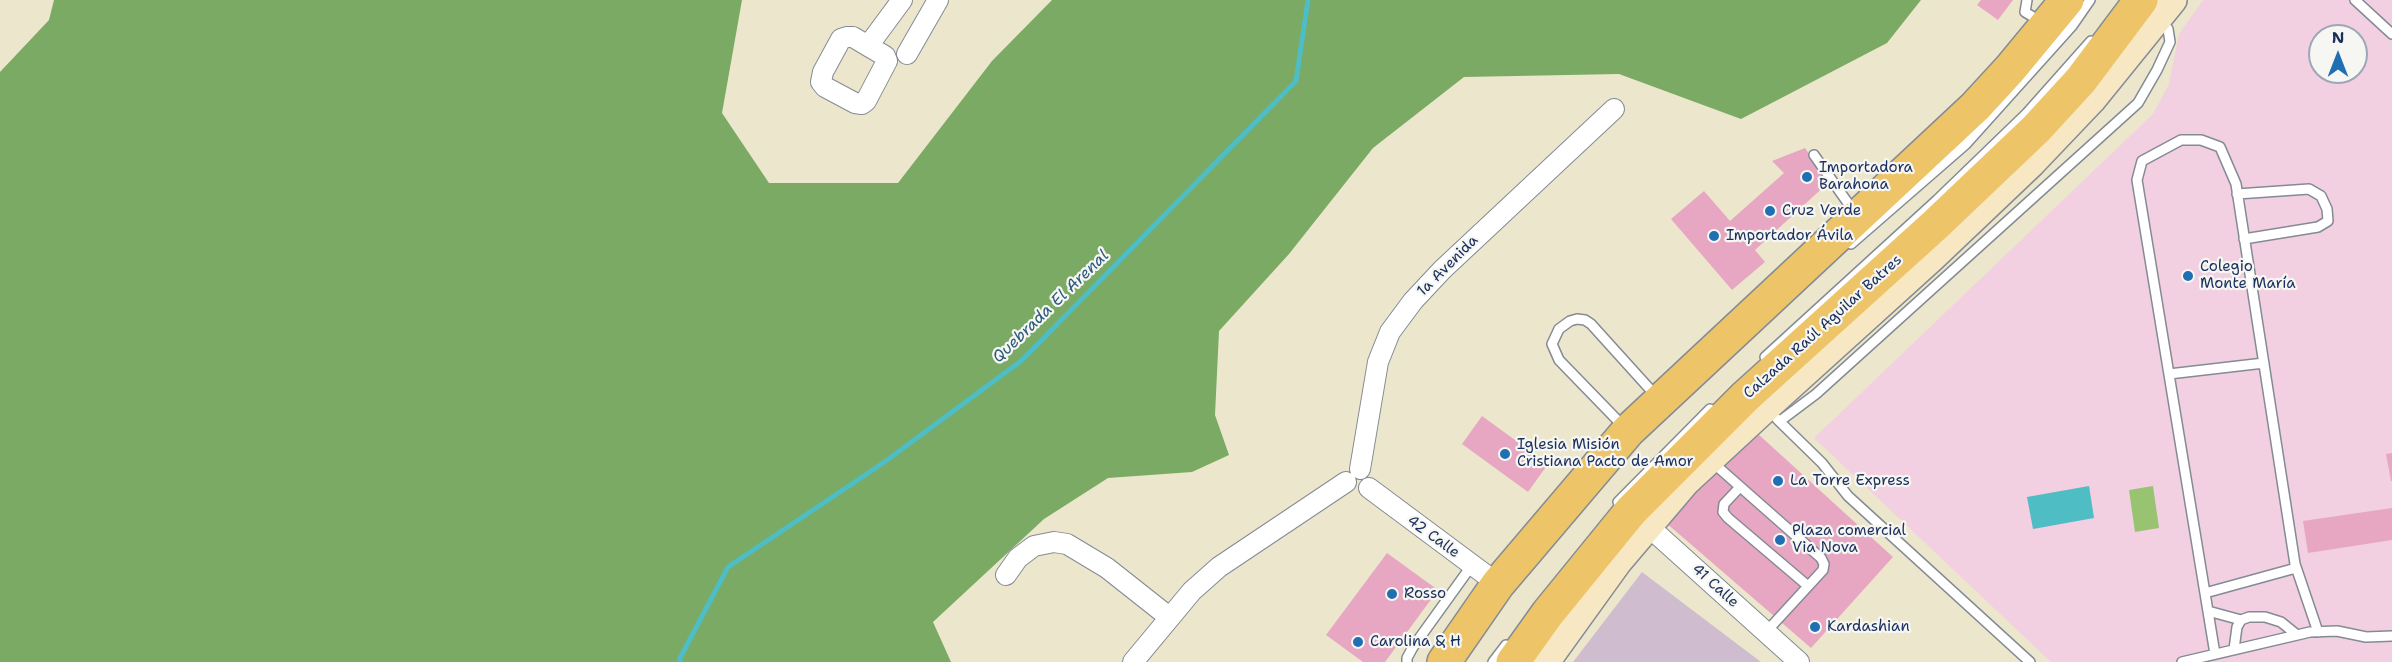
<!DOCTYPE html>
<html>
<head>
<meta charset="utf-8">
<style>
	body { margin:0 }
	#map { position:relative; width:2392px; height:662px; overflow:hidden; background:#ece7cc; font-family:"Shantell Sans",sans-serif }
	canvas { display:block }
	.north { position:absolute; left:2308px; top:24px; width:60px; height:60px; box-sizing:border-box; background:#f6f6f2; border:2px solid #9ea6b7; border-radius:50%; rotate:0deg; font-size:16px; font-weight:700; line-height:24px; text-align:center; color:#1b2f5e }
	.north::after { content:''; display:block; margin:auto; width:21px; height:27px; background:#1f6fb2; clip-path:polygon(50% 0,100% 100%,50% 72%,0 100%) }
</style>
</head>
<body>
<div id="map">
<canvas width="2392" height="662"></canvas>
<div class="north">N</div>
</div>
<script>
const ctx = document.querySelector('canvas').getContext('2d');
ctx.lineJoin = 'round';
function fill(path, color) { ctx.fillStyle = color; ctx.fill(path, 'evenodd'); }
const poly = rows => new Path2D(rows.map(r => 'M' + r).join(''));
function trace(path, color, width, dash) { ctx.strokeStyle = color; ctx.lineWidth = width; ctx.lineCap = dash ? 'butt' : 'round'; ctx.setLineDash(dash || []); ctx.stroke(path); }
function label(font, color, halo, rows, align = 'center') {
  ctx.font = font + ' "Shantell Sans",sans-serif'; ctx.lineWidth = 4.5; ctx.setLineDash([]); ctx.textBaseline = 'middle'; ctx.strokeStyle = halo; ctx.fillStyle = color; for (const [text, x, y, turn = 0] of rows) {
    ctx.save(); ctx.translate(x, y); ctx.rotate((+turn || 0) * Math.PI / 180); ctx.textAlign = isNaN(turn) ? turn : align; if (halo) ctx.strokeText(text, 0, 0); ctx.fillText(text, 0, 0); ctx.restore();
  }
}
const built = poly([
	[2203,0,2350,0,2392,39,2392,662,2051,662,1814,438,2153,114,2169,84,2179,34],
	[2320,36,2356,36,2356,72,2320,72],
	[2359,0,2392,0,2392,29]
]);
const industrial = poly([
	[1642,572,1761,662,1573,662]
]);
const green = poly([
	[2153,486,2159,528,2135,532,2129,490]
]);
const forest = poly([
	[54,0,742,0,722,113,769,183,898,183,992,61,1052,0,1921,0,1887,43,1741,119,1619,74,1464,77,1373,148,1289,254,1219,331,1215,415,1229,455,1192,472,1108,478,1044,519,933,622,951,662,0,662,0,72,49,20]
]);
const water = poly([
	[2089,486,2094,518,2033,529,2027,497]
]);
const stream = poly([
	[680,662,680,658,728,567,883,463,1021,361,1296,81,1308,0]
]);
const building = poly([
	[1981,0,2013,0,1998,20,1977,5],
	[1805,148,1829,182,1755,250,1765,262,1732,290,1671,219,1704,191,1730,221,1784,173,1772,161],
	[1482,416,1548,464,1528,492,1462,444],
	[1757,433,1893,557,1811,648,1665,522],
	[2392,453,2392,481,2391,481,2386,454],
	[2392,508,2392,540,2308,553,2303,521],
	[1387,553,1438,590,1385,662,1363,662,1326,635]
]);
const lane = poly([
	[2027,0,2025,12,2040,21],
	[2355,0,2392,34],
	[1814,155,1855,213],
	[2237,194,2309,189,2321,196,2327,209,2328,221,2318,227,2244,239],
	[1851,244,1966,144,2072,26,2090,0],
	[1765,357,1937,200,2027,113,2091,41],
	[2169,374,2264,363],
	[1777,419,1822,463,1848,496,2030,662],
	[1780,421,1816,394,2138,103,2157,70,2170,42,2168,29,2160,20],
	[1624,427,1559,360,1552,344,1559,329,1570,321,1577,319,1585,320,1591,324,1657,397],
	[1711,461,1821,558,1824,564,1823,570,1766,632],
	[1740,487,1724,504,1723,512,1728,518,1808,586],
	[1618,502,1710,409],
	[2205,593,2296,568],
	[2208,611,2241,620],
	[2234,649,2237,627,2241,620,2249,617,2265,617,2281,622,2297,635],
	[2215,654,2137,180,2142,161,2181,140,2201,140,2220,147,2236,184,2295,564,2318,632],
	[1407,662,1407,658,1413,647,1472,565],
	[1493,662,1506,645],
	[2182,662,2310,632,2337,631,2366,637,2392,636]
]);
const street = poly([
	[847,37,853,37,868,46,885,56,887,61,866,101,862,104,855,103,825,87,821,82,823,72,841,39,847,37],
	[868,46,902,0],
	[907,54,938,0],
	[1360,469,1378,362,1390,332,1413,301,1442,270,1614,109],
	[1369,488,1498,584],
	[1638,517,1799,662],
	[1006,575,1018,558,1034,546,1054,542,1067,544,1107,568,1169,617],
	[1133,662,1192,591,1219,567,1346,482]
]);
const secondary = poly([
	[1546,662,1618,562,1686,482,1766,408,1933,257,2032,163,2092,100,2173,0]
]);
const highway = poly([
	[1444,662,1498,584,1628,431,1975,107,2010,69,2067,0],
	[1513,662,1548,613,1631,511,1746,396,1935,225,2036,129,2081,80,2141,0]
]);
const markers = [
	[1807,177,6,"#1f6fb2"],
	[1770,211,6,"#1f6fb2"],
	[1714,236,6,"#1f6fb2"],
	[2188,276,6,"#1f6fb2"],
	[1505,454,6,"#1f6fb2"],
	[1778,481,6,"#1f6fb2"],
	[1780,540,6,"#1f6fb2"],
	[1392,594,6,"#1f6fb2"],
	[1815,627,6,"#1f6fb2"],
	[1358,642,6,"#1f6fb2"]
];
const poiNames = [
	["Importadora",1819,168],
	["Barahona",1819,185],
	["Cruz Verde",1782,211],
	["Importador Ávila",1726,236],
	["Colegio",2200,267],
	["Monte María",2200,284],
	["Iglesia Misión",1517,445],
	["Cristiana Pacto de Amor",1517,462],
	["La Torre Express",1790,481],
	["Plaza comercial",1792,531],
	["Via Nova",1792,548],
	["Rosso",1404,594],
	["Kardashian",1827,627],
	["Carolina & H",1370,642]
];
const streetNames = [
	["1a Avenida",1448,266,-45],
	["Calzada Raúl Aguilar Batres",1823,327,-42],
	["42 Calle",1433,537,36],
	["41 Calle",1715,586,42]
];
const waterNames = [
	["Quebrada El Arenal",1051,307,-44]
];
fill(built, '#f2cfe1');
fill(industrial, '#cfbdcf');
fill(green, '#98c472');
fill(forest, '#7aaa64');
fill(water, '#4ebdc4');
trace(stream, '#4ebdc4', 5);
fill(building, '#e7a7c2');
trace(lane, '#848b95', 12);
trace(street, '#848b95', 22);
trace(secondary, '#848b95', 30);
trace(highway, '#848b95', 36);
trace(lane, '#fff', 9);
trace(street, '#fff', 20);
trace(secondary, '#f8e7c3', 27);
trace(highway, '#eec469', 33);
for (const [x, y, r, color] of markers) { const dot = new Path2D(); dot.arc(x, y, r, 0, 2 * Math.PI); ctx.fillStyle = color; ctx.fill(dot); trace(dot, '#f6f6f2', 2); }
label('15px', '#1b2f5e', '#f6f6f2', poiNames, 'left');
label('15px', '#1b2f5e', '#f6f6f2', streetNames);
label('italic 16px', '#2a5a7d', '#f6f6f2', waterNames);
</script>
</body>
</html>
